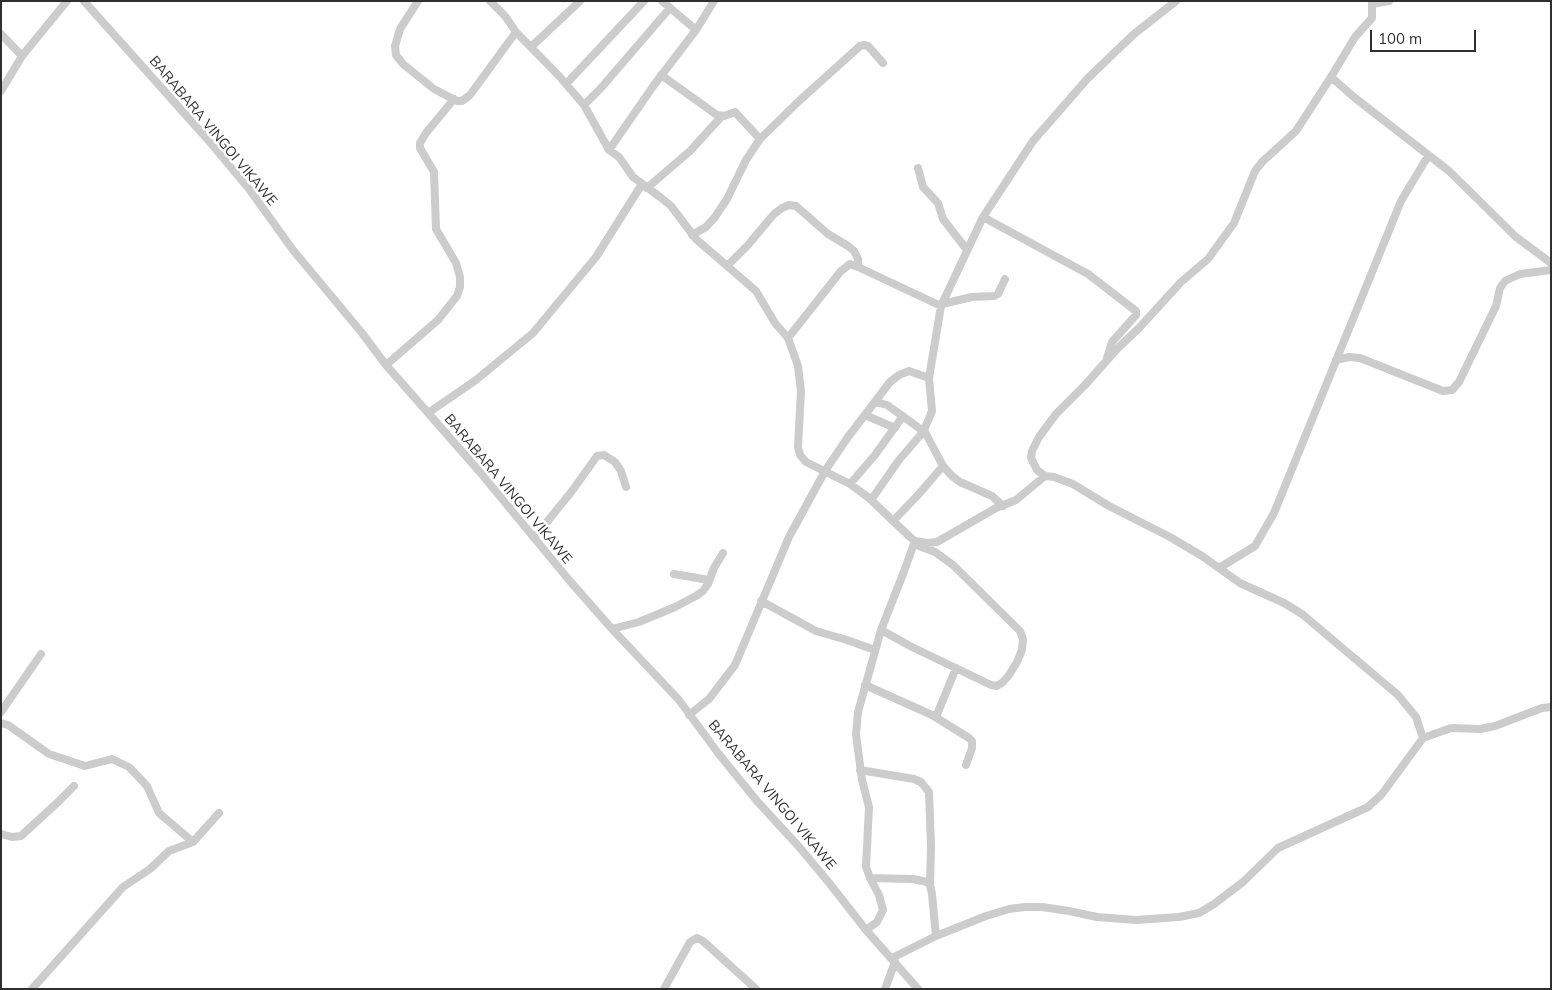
<!DOCTYPE html>
<html>
<head>
<meta charset="utf-8">
<style>
	body { margin:0 }
	#map { position:relative; width:1552px; height:990px; overflow:hidden; background:#fff; font-family:Mulish,sans-serif }
	canvas { display:block }
	.frame { position:absolute; inset:0; border:2px solid #2f2f2f; pointer-events:none }
	.scale { position:absolute; left:1370px; top:30px; width:106px; height:22px; box-sizing:border-box; border:2px solid #2f2f2f; border-top:0; padding-left:6px; font-size:15px; line-height:18px; white-space:nowrap; color:#2f2f2f; -webkit-text-stroke:4px #fff; paint-order:stroke }
</style>
</head>
<body>
<div id="map">
<canvas width="1552" height="990"></canvas>
<div class="frame"></div>
<div class="scale">100 m</div>
</div>
<script>
const ctx = document.querySelector('canvas').getContext('2d');
ctx.lineJoin = 'round';
const poly = rows => new Path2D(rows.map(r => 'M' + r).join(''));
function trace(path, color, width, dash) { ctx.strokeStyle = color; ctx.lineWidth = width; ctx.lineCap = dash ? 'butt' : 'round'; ctx.setLineDash(dash || []); ctx.stroke(path); }
function label(font, color, halo, rows, align = 'center') {
  ctx.font = font + ' Mulish,sans-serif'; ctx.lineWidth = 5; ctx.setLineDash([]); ctx.textBaseline = 'middle'; ctx.strokeStyle = halo; ctx.fillStyle = color; for (const [text, x, y, turn = 0] of rows) {
    ctx.save(); ctx.translate(x, y); ctx.rotate((+turn || 0) * Math.PI / 180); ctx.textAlign = isNaN(turn) ? turn : align; if (halo) ctx.strokeText(text, 0, 0); ctx.fillText(text, 0, 0); ctx.restore();
  }
}
const minor = poly([
	[84,1,209,141,249,189,293,250,362,333,386,365,479,471,569,580,612,629,679,700,718,753,757,801,801,849,830,884,866,930,918,989],
	[418,1,400,29,395,46,396,55,403,64,434,89,457,101,462,101,470,95,516,32],
	[490,1,505,16,516,32,559,76,584,105,609,150,619,157,633,177,660,197,671,206,696,239,756,291,775,323,788,338,798,366,801,391,798,447,800,455,806,462,850,484,869,498,910,537,915,541,927,543,937,542,996,508,1016,500,1045,476,1054,477,1073,484,1109,506,1170,537,1202,556,1240,583,1284,603,1302,614,1398,695,1416,717,1423,738],
	[662,1,696,30],
	[1372,4,1389,1],
	[1,34,22,56],
	[531,47,580,1],
	[661,75,717,115,724,116,735,112,760,139],
	[1331,77,1355,98,1449,171,1516,237,1551,263],
	[566,84,644,1],
	[1,91,22,56,67,1],
	[584,105,601,88,669,9],
	[609,150,654,85,696,30,714,1],
	[918,168,923,187,938,203,943,219,967,250],
	[647,188,690,151,722,116],
	[983,217,1088,274,1136,311,1136,315,1112,342,1107,358],
	[692,235,706,227,715,217,727,199,746,160,760,139,799,101,860,46,864,45,868,46,883,63],
	[727,266,748,245,774,214,782,208,789,205,796,206,828,234,848,246,854,251,858,259,858,267],
	[942,304,972,297,994,296,998,294,1005,279],
	[788,338,841,271,850,264,858,267,941,306],
	[1336,360,1349,357,1360,358,1443,391,1452,390,1459,382,1496,306,1500,288,1505,281,1520,274,1551,270],
	[386,365,438,320,457,296,460,287,460,277,456,263,436,229,434,172,420,148,420,143,426,133,454,99],
	[876,402,887,405,897,412,919,428,923,432],
	[428,413,476,380,533,333,596,257,642,184],
	[865,415,895,428],
	[924,430,943,466,952,476,960,482,992,496,1003,506],
	[1045,476,1037,470,1031,458,1032,451,1039,437,1056,414,1085,385,1117,349,1139,328,1181,282,1208,259,1234,223,1255,171,1262,162,1296,131,1331,77,1355,37,1372,18,1372,1],
	[850,484,875,455,903,416],
	[871,500,899,460,923,432,930,416,932,411,929,378,941,306,983,217,1033,141,1088,78,1134,34,1176,1],
	[893,521,918,495,943,466],
	[534,538,572,491,597,456,604,455,615,462,621,471,626,487],
	[1219,568,1255,546,1274,513,1401,201,1428,156],
	[674,574,709,580],
	[761,601,816,631,847,640,875,650],
	[612,629,639,622,675,607,696,596,703,591,708,584,714,568,723,553],
	[881,630,912,647,991,685,997,686,1003,682,1009,675,1017,662,1022,650,1023,639,1020,631,953,565,935,552,919,546],
	[865,685,932,715,969,738,972,741,972,748,966,765],
	[1,712,41,654],
	[689,715,709,699,735,665,789,537,825,471,848,437,890,382,899,375,909,371,929,378],
	[936,717,956,668],
	[1,723,8,725,49,754,85,766,112,759,129,767,147,786,159,813,193,842],
	[860,770,914,779,921,782,929,792,931,846,930,885],
	[1,834,12,837,21,836,58,802,74,786],
	[870,878,913,879,927,882,930,885,932,894,936,936],
	[866,930,877,922,883,910,879,895,870,878,866,867,869,807,862,780,856,734,858,712,881,630,903,574,915,541],
	[892,958,936,936,986,916,1009,909,1025,907,1042,907,1069,911,1097,917,1136,920,1179,917,1199,913,1214,904,1243,882,1278,848,1368,807,1382,794,1423,738,1451,728,1480,729,1495,726,1542,708,1551,707],
	[32,989,123,887,150,869,169,851,193,842,219,813],
	[664,989,690,942,697,938,703,941,756,989],
	[885,989,895,962]
]);
const streetNames = [
	["BARABARA VINGOI VIKAWE",213,131,50],
	["BARABARA VINGOI VIKAWE",508,489,50],
	["BARABARA VINGOI VIKAWE",772,795,50]
];
trace(minor, '#ccc', 8);
label('14px', '#2f2f2f', '#fff', streetNames);
</script>
</body>
</html>
